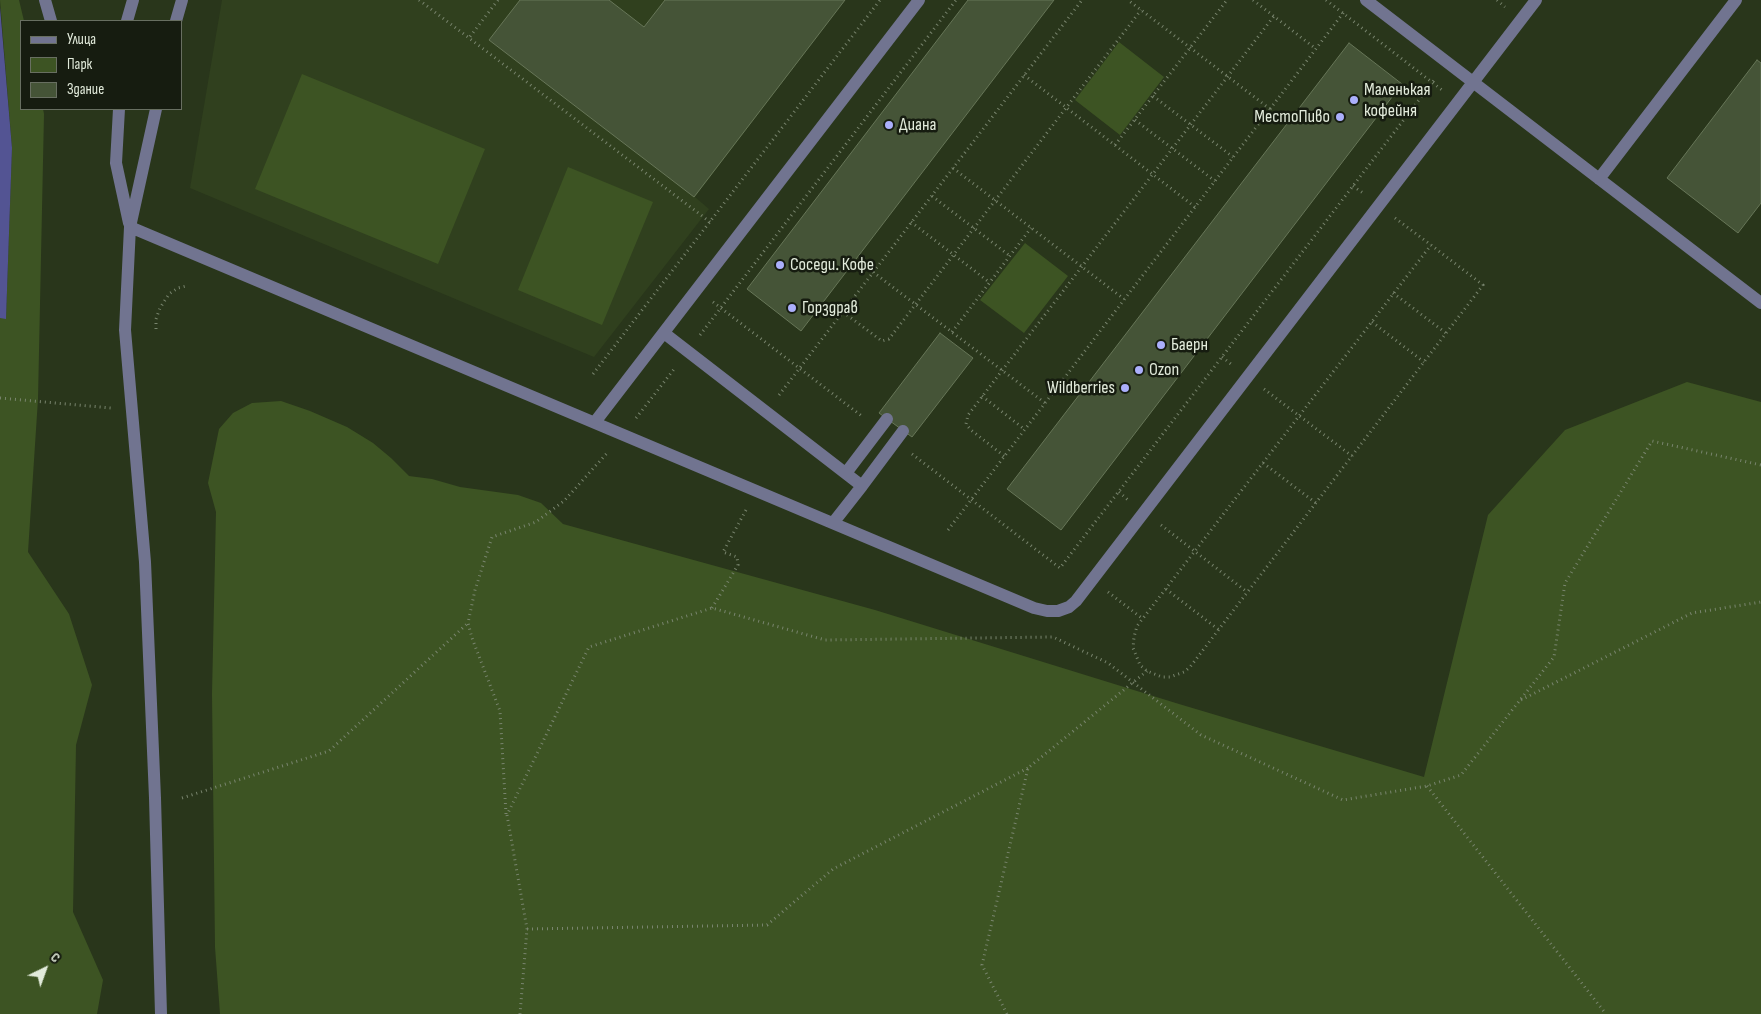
<!DOCTYPE html>
<html>
<head>
<meta charset="utf-8">
<style>
	body { margin:0 }
	#map { position:relative; width:1761px; height:1014px; overflow:hidden; background:#29361b; font-family:"Sofia Sans Condensed",sans-serif }
	canvas { display:block }
	.legend { position:absolute; left:20px; top:20px; width:162px; height:90px; box-sizing:border-box; background:#161c10; border:1px solid #686f61; margin:0; padding:6px 9px; list-style:none; font-size:15px; color:#e2ebdb }
	.legend li { display:flex; align-items:center; gap:10px; height:25px }
	.legend b { width:25px; border:1px solid #686f61 }
	.north { position:absolute; left:20px; top:944px; width:50px; height:50px; -webkit-text-stroke:4px #161c10; paint-order:stroke; rotate:42deg; font-size:14px; font-weight:700; line-height:20px; text-align:center; color:#e2ebdb }
	.north::after { content:''; display:block; margin:auto; width:18px; height:22px; background:#e2ebdb; clip-path:polygon(50% 0,100% 100%,50% 72%,0 100%) }
</style>
</head>
<body>
<div id="map">
<canvas width="1761" height="1014"></canvas>
<ul class="legend">
<li><b style="height:6px;background:#717490"></b>Улица</li>
<li><b style="height:14px;background:#3d5423"></b>Парк</li>
<li><b style="height:14px;background:#455437"></b>Здание</li>
</ul>
<div class="north">С</div>
</div>
<script>
const ctx = document.querySelector('canvas').getContext('2d');
ctx.lineJoin = 'round';
function fill(path, color) { ctx.fillStyle = color; ctx.fill(path, 'evenodd'); }
const poly = rows => new Path2D(rows.map(r => 'M' + r).join(''));
function trace(path, color, width, dash) { ctx.strokeStyle = color; ctx.lineWidth = width; ctx.lineCap = dash ? 'butt' : 'round'; ctx.setLineDash(dash || []); ctx.stroke(path); }
function label(font, color, halo, rows, align = 'center') {
  ctx.font = font + ' "Sofia Sans Condensed",sans-serif'; ctx.lineWidth = 5; ctx.setLineDash([]); ctx.textBaseline = 'middle'; ctx.strokeStyle = halo; ctx.fillStyle = color; for (const [text, x, y, turn = 0] of rows) {
    ctx.save(); ctx.translate(x, y); ctx.rotate((+turn || 0) * Math.PI / 180); ctx.textAlign = isNaN(turn) ? turn : align; if (halo) ctx.strokeText(text, 0, 0); ctx.fillText(text, 0, 0); ctx.restore();
  }
}
const built = poly([
	[222,0,845,0,695,197,709,209,594,357,190,188]
]);
const green = poly([
	[0,0,19,0,24,21,21,21,21,109,43,109,44,114,38,399,28,552,69,614,92,685,76,745,73,912,103,980,97,1014,0,1014,0,318,6,318,12,148],
	[1119,42,1164,77,1120,135,1075,100],
	[302,74,485,149,438,264,255,189],
	[568,167,653,202,602,325,518,290],
	[1025,243,1068,276,1024,333,980,300],
	[1687,382,1761,402,1761,1014,220,1014,215,947,212,694,216,512,208,483,219,429,233,413,252,403,281,401,310,411,347,427,373,443,391,458,409,476,432,479,460,487,518,495,541,503,563,524,875,610,1179,704,1424,777,1488,515,1565,430]
]);
const water = poly([
	[0,7,12,148,6,319,0,318]
]);
const building = poly([
	[520,0,609,0,644,27,665,0,845,0,694,197,489,40,520,0],
	[968,0,1054,0,801,331,747,289,968,0],
	[1349,43,1402,84,1061,530,1007,489,1349,43],
	[1757,60,1761,63,1761,203,1738,233,1667,178,1757,60],
	[940,333,973,358,912,437,879,413,940,333]
]);
const path = poly([
	[419,0,469,38],
	[498,0,469,38,710,222],
	[1253,0,1316,49],
	[1326,0,1442,90],
	[1497,0,1505,7],
	[1024,75,1195,207],
	[1153,96,1233,157],
	[1270,109,1344,12],
	[1135,120,1215,181],
	[1115,145,1227,0],
	[953,168,1124,299],
	[1353,186,1363,193],
	[932,196,1010,256],
	[1395,218,1431,245,1483,285,1190,667,1184,672,1170,677,1162,677,1147,671,1140,665,1133,648,1134,637,1137,626,1431,245],
	[911,222,989,282],
	[873,272,1045,403],
	[1393,293,1446,333],
	[713,302,863,417],
	[843,312,882,341,889,339,1141,10],
	[1372,322,1424,362],
	[156,329,156,319,160,308,169,294,178,288,186,286],
	[952,332,1031,228],
	[700,335,956,0],
	[1222,357,1231,364],
	[593,374,880,0],
	[1264,389,1352,456],
	[779,395,1082,0],
	[982,396,1024,429],
	[0,398,111,408],
	[636,418,675,368],
	[912,454,1060,568,1435,79],
	[1004,456,971,430,966,424,968,415,1274,16],
	[1263,463,1316,503],
	[1119,492,1128,500],
	[1161,525,1247,592],
	[948,530,1270,109,1128,0],
	[1166,589,1219,630],
	[1108,592,1143,619],
	[712,608,738,565,737,557,723,552,746,510],
	[1521,700,1692,613,1761,602],
	[1427,786,1606,1014],
	[182,798,329,751,468,623],
	[506,814,500,711,472,638,468,623,475,590,492,537,536,522,564,501,608,452],
	[527,929,767,925,833,869,1028,768],
	[520,1014,527,929,507,815,589,647,712,608,825,640,1053,637,1108,663,1201,735,1343,800,1427,786,1461,775,1554,657,1565,583,1652,441,1761,465],
	[1007,1014,982,965,1028,768,1147,671]
]);
const minor = poly([
	[45,0,51,21],
	[1366,0,1761,303],
	[127,21,133,0],
	[176,21,182,0],
	[119,109,116,163,129,223],
	[156,109,130,227,125,330,145,562,155,798,161,1014],
	[1599,179,1736,0],
	[130,227,1034,608,1047,611,1058,611,1069,607,1076,601,1536,0],
	[664,333,862,486,833,523],
	[595,422,919,0],
	[846,473,887,419],
	[862,486,903,431]
]);
const markers = [
	[1354,100,5,"#abaffb"],
	[1340,117,5,"#abaffb"],
	[889,125,5,"#abaffb"],
	[780,265,5,"#abaffb"],
	[792,308,5,"#abaffb"],
	[1161,345,5,"#abaffb"],
	[1139,370,5,"#abaffb"],
	[1125,388,5,"#abaffb"]
];
const poiNames = [
	["Маленькая",1364,90],
	["кофейня",1364,111],
	["МестоПиво",1330,117,"right"],
	["Диана",899,125],
	["Соседи. Кофе",790,265],
	["Горздрав",802,308],
	["Баерн",1171,345],
	["Ozon",1149,370],
	["Wildberries",1115,388,"right"]
];
fill(built, '#30401e');
fill(green, '#3d5423');
fill(water, '#535493');
fill(building, '#455437');
trace(building, '#677658', 1);
trace(path, '#79856e', 3, [1, 4]);
trace(minor, '#717490', 12);
for (const [x, y, r, color] of markers) { const dot = new Path2D(); dot.arc(x, y, r, 0, 2 * Math.PI); ctx.fillStyle = color; ctx.fill(dot); trace(dot, '#161c10', 2); }
label('18px', '#e2ebdb', '#161c10', poiNames, 'left');
</script>
</body>
</html>
